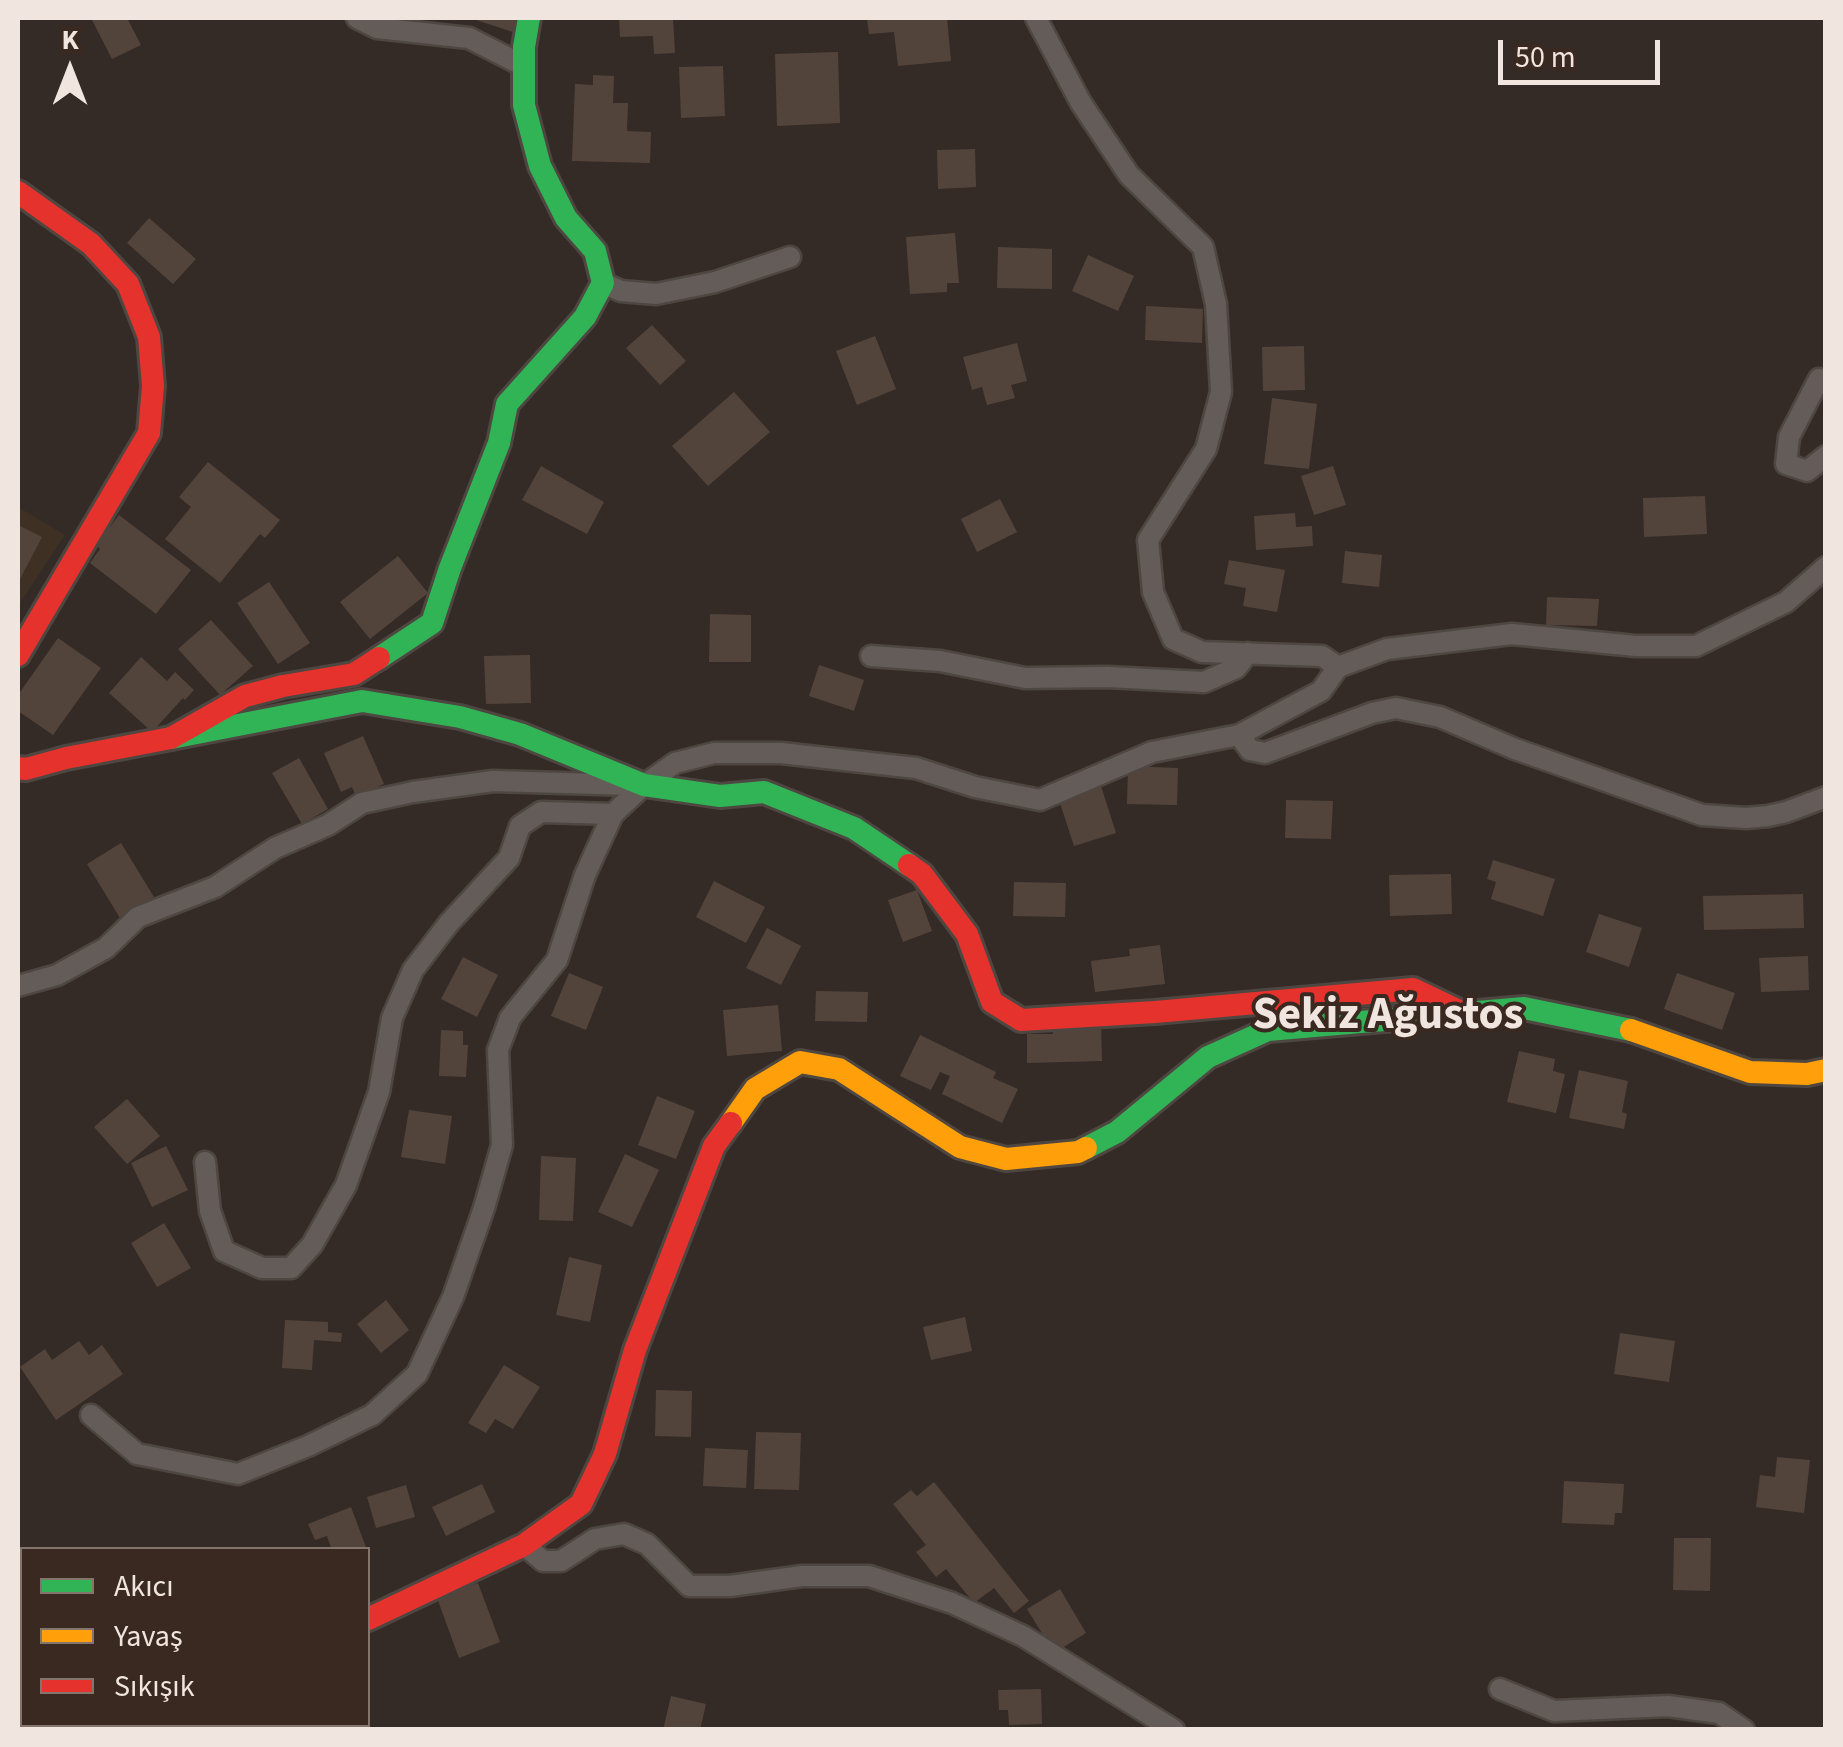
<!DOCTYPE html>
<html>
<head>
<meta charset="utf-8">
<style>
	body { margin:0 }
	#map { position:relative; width:1843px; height:1747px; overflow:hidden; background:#342b26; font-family:"Source Sans 3",sans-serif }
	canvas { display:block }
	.frame { position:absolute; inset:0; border:20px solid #f1e5df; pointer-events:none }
	.legend { position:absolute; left:20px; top:1547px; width:350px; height:180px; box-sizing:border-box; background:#3a2920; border:2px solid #83746c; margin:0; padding:12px 18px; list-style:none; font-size:30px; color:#f1e5df }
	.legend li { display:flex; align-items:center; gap:20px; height:50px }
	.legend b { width:50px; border:2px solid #83746c }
	.north { position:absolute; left:20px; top:20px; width:100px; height:100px; -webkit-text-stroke:8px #3a2920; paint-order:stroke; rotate:0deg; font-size:28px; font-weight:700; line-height:40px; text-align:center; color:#f1e5df }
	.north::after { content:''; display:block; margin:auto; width:35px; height:45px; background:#f1e5df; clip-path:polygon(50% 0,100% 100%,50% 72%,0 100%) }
	.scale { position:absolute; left:1498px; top:40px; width:162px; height:45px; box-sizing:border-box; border:5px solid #f1e5df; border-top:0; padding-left:12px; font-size:30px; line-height:35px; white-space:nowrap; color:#f1e5df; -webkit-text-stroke:8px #3a2920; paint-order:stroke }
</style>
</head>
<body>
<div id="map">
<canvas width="1843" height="1747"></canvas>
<div class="frame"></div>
<ul class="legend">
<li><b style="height:12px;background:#30b455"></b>Akıcı</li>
<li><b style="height:12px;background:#ff9f0a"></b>Yavaş</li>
<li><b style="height:12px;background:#e5322d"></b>Sıkışık</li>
</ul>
<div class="north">K</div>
<div class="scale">50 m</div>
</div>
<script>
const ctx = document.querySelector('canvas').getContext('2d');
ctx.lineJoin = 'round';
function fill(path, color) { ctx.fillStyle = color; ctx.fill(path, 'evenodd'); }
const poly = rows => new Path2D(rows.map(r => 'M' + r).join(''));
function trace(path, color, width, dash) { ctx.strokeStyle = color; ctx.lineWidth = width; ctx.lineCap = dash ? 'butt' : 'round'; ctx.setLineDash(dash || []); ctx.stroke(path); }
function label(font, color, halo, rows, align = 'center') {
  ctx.font = font + ' "Source Sans 3",sans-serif'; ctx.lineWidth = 8; ctx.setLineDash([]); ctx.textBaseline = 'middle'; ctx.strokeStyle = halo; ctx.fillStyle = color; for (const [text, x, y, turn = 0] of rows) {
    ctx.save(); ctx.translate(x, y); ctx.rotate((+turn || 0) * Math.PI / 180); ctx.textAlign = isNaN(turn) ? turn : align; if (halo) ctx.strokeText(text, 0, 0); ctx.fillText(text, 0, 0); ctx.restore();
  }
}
const education = poly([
	[18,507,65,535,18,606]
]);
const building = poly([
	[91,18,127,18,141,45,112,59],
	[470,18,517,18,513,32],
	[619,18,673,18,675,53,654,54,653,36,620,37],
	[867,18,947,18,951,61,898,66,894,32,869,34],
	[838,52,840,123,777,126,775,54],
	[723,66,725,116,681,118,679,67],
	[593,75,614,76,613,103,628,103,627,131,651,132,650,163,572,161,575,84,593,85],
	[975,149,976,187,938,189,937,150],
	[149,218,196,259,173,284,127,243],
	[955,233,959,283,947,283,947,292,910,294,906,237],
	[998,247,1052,249,1052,289,997,288],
	[1088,255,1134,276,1118,311,1072,291],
	[1146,306,1203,309,1202,343,1145,340],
	[652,325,686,361,660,385,626,348],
	[875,336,896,389,857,405,836,351],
	[1017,343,1027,381,1011,385,1015,398,987,405,982,387,972,390,963,357],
	[1304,346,1305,390,1263,391,1262,347],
	[734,392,770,432,708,486,672,446],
	[1272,398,1317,404,1309,469,1264,464],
	[208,462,280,520,265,538,260,534,220,583,165,539,191,507,179,497],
	[541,466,604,502,587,534,522,500],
	[1333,466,1346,505,1314,515,1301,476],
	[1705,496,1707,534,1644,537,1643,498],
	[1000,499,1017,532,977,552,961,519],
	[1295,513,1296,527,1312,526,1313,546,1256,550,1254,516],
	[119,515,191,570,156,614,90,563,100,549,96,545],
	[18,525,42,537,18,583],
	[1345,551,1382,555,1379,587,1342,583],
	[398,556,428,593,370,639,340,602],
	[1229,560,1285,570,1277,612,1243,606,1246,588,1224,584],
	[269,582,310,643,278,664,237,603],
	[1547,597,1599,599,1597,626,1546,625],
	[710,614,751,615,751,662,709,662],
	[211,620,253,666,220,695,178,649],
	[58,638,101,668,53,735,18,711,18,695],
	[530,655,531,703,486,704,484,656],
	[141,657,167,681,175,672,194,690,185,700,183,698,152,732,109,693],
	[819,665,864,680,854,711,809,696],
	[363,736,384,784,356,796,352,787,341,792,324,753],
	[299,758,328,809,302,824,272,773],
	[1128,766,1178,768,1177,805,1127,804],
	[1101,786,1116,833,1074,846,1060,803,1080,796,1079,793],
	[1286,800,1333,801,1331,839,1285,838],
	[121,843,154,897,120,918,87,864],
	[1493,860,1555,879,1543,916,1491,899,1496,882,1487,879],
	[1451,874,1452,914,1390,916,1389,875],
	[714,881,765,907,746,943,696,917],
	[1014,882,1066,883,1065,917,1013,916],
	[917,890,932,931,903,942,888,900],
	[1803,894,1804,928,1704,930,1703,896],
	[1599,914,1642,928,1629,967,1586,952],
	[767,928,801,946,781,985,746,968],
	[1160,945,1165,984,1095,992,1091,961,1130,956,1129,949],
	[1808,956,1809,990,1761,992,1759,958],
	[463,957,498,975,477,1017,441,999],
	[569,973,603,987,586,1030,551,1016],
	[1677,973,1735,993,1722,1030,1664,1009],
	[816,991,868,992,867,1022,815,1021],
	[778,1005,782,1051,727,1056,723,1010],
	[1101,1024,1102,1061,1027,1063,1027,1034,1053,1034,1053,1025],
	[441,1030,463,1031,463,1045,468,1045,466,1077,439,1076],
	[920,1035,996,1072,993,1078,1018,1089,1002,1123,942,1094,950,1076,940,1072,931,1090,900,1076],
	[1519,1051,1555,1059,1553,1071,1565,1074,1556,1113,1507,1102],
	[1579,1070,1628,1081,1622,1112,1627,1114,1624,1129,1569,1118],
	[657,1096,695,1111,676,1159,638,1145],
	[127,1099,160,1136,127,1164,94,1127],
	[409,1110,452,1116,445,1164,401,1157],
	[166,1146,188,1190,152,1207,131,1163],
	[625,1154,659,1170,632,1227,598,1212],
	[541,1156,576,1158,573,1221,539,1220],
	[164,1223,191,1268,157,1287,131,1243],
	[569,1257,602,1265,590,1322,556,1315],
	[386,1300,409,1330,381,1353,357,1324],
	[965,1317,972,1351,931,1360,923,1327],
	[285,1320,328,1322,328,1332,342,1333,341,1342,314,1340,312,1370,282,1368],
	[1620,1333,1675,1341,1669,1382,1614,1374],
	[79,1341,89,1355,102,1345,123,1374,56,1420,20,1367,45,1349,52,1360],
	[504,1365,540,1387,513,1429,495,1419,486,1433,468,1423],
	[656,1390,692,1391,691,1437,655,1436],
	[756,1432,801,1433,799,1490,754,1489],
	[705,1448,748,1450,746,1488,703,1486],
	[1777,1457,1810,1460,1804,1513,1756,1507,1760,1475,1775,1477],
	[1564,1481,1624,1484,1622,1513,1615,1513,1614,1525,1562,1523],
	[934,1482,1029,1601,1014,1613,994,1588,974,1603,946,1569,936,1577,916,1552,926,1545,893,1504,911,1490,917,1496],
	[482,1484,495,1512,446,1536,432,1507],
	[406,1485,415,1517,376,1528,367,1497],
	[351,1507,367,1550,332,1550,327,1536,315,1540,308,1524],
	[1674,1538,1711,1538,1710,1591,1673,1590],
	[478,1583,500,1642,459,1658,437,1598],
	[1060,1589,1086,1633,1054,1653,1027,1609],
	[1041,1689,1042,1724,1009,1725,1008,1710,999,1710,998,1690],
	[671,1696,706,1704,700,1730,663,1730]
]);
const street = poly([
	[357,18,377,28,469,38,524,66],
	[603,283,621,291,656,294,715,282,790,257],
	[1819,379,1789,437,1786,464,1807,471,1826,456],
	[871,656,940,661,1025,678,1108,677,1204,682,1236,668,1248,653],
	[1338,667,1387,649,1512,634,1636,646,1696,646,1786,602,1826,567],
	[1239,735,1250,750,1265,753,1372,713,1396,708,1440,717,1515,749,1702,815,1746,818,1768,816,1786,812,1826,797],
	[18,986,57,975,106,948,138,917,215,887,275,848,328,825,362,803,413,792,493,781,632,785],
	[205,1162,210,1211,224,1251,262,1268,291,1268,312,1245,346,1185,379,1092,392,1018,413,970,449,923,509,858,520,826,541,812,613,814],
	[91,1415,137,1454,238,1474,308,1446,372,1415,417,1374,453,1297,484,1208,502,1145,498,1050,510,1018,557,960,585,875,613,814,644,785,675,763,714,753,781,753,916,768,975,787,1040,800,1152,752,1239,735,1321,691,1338,667,1322,656,1202,652,1173,639,1153,592,1148,540,1206,449,1221,392,1216,304,1203,247,1129,175,1081,103,1036,18],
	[524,1545,543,1561,561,1561,595,1539,624,1534,647,1544,689,1586,730,1586,802,1576,869,1576,952,1603,1023,1636,1174,1730],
	[1500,1689,1554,1711,1668,1706,1719,1713,1744,1730]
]);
const fast = poly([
	[379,658,432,623,450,568,499,443,507,404,585,317,603,283,595,251,566,218,540,166,524,105,524,47,529,18],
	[171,738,362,701,460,717,520,734,644,785,720,796,764,792,854,828,909,865],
	[1086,1148,1117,1132,1208,1057,1268,1030,1524,1008,1631,1030],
	[85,1724,91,1730]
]);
const slow = poly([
	[1631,1030,1750,1072,1807,1074,1826,1070],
	[731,1123,755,1089,800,1062,839,1069,960,1147,1006,1159,1078,1152,1086,1148]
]);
const jam = poly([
	[18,192,91,244,128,284,149,337,153,386,149,433,18,655],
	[18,768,26,769,66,758,171,738,245,696,283,686,354,674,379,658],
	[909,865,922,874,967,934,992,1002,1021,1020,1155,1012,1413,989,1461,1012],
	[18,1605,22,1608],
	[368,1619,524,1545,581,1504,605,1454,635,1350,714,1146,731,1123],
	[18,1658,22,1668]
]);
const districtNames = [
	["Sekiz Ağustos",1388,1018]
];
fill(education, '#3e3124');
fill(building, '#53443b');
trace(street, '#4e4641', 25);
trace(fast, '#4e4641', 28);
trace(slow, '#4e4641', 28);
trace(jam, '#4e4641', 28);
trace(street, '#645c58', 20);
trace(fast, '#30b455', 22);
trace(slow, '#ff9f0a', 22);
trace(jam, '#e5322d', 22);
label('bold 45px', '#f1e5df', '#3a2920', districtNames);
</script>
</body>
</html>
